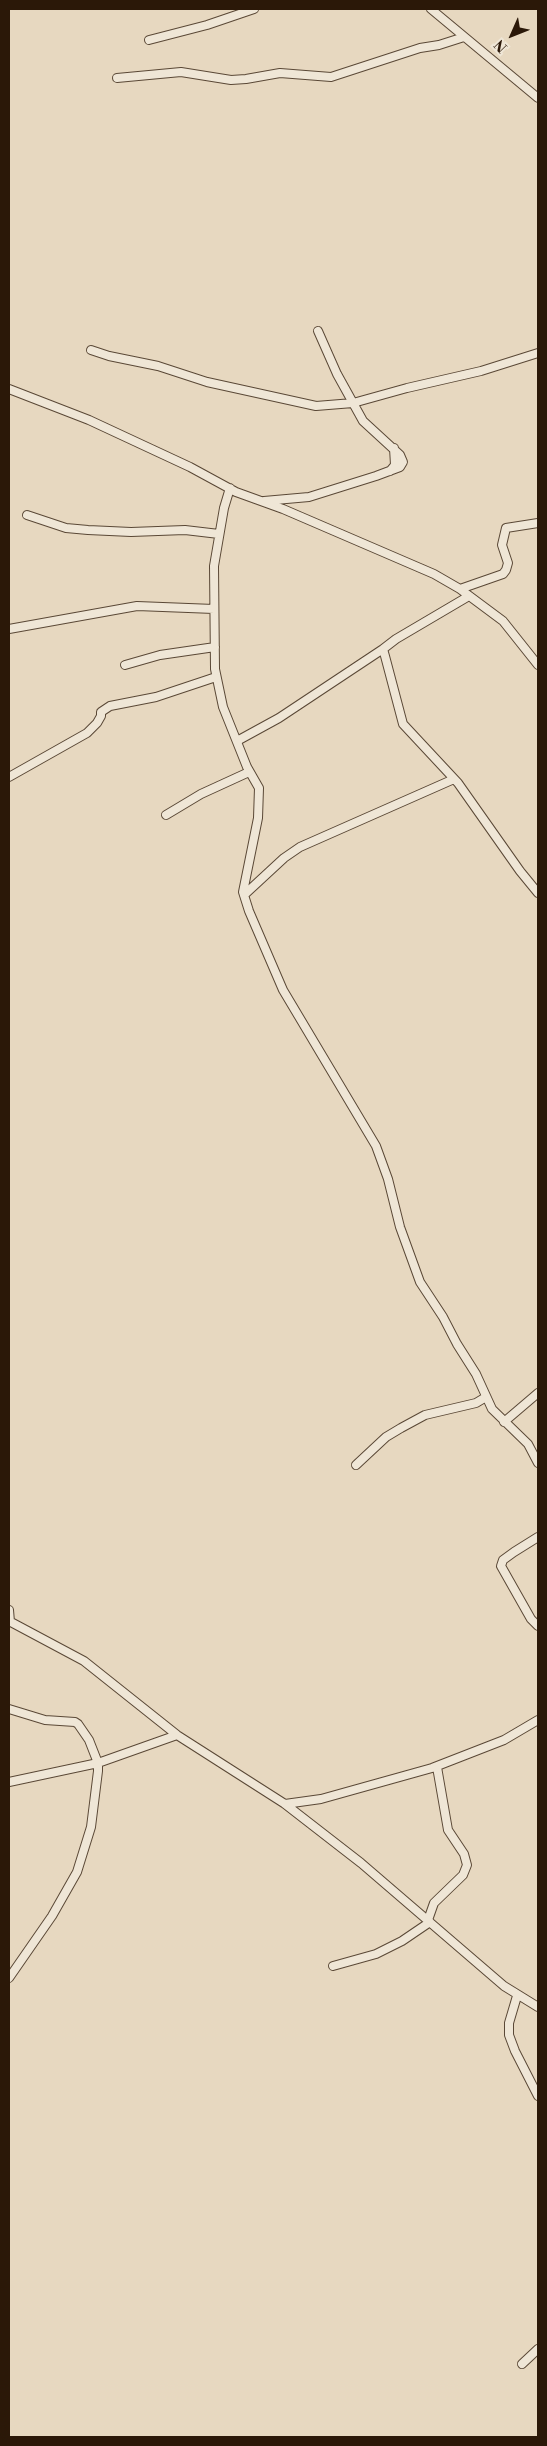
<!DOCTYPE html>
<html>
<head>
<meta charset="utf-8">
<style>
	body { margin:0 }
	#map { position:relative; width:547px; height:2446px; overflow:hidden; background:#e7d8c0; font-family:"Libre Bodoni",serif }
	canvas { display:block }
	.frame { position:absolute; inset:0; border:10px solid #2b1808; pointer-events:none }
	.north { position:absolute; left:487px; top:10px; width:50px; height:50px; -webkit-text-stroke:4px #efe6d6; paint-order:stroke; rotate:226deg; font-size:14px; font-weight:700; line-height:20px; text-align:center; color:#2b1808 }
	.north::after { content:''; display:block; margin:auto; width:18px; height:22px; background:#2b1808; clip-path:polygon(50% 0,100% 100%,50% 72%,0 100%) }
</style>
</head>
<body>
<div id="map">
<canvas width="547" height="2446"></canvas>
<div class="frame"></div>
<div class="north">N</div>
</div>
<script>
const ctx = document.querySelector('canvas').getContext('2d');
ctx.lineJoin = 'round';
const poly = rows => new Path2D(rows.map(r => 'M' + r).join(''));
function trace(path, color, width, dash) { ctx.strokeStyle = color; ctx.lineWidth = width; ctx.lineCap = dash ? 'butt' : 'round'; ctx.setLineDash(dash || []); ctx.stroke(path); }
const minor = poly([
	[431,9,538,98],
	[149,40,207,25,254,9],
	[117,78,181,72,231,80,246,79,280,73,331,77,420,48,439,45,464,37],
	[91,350,109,356,158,366,207,382,316,406,353,403,407,388,481,371,538,353],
	[9,389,89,420,190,467,236,492,283,509,434,574,460,589,503,621,538,665],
	[390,471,395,465,394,448],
	[230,488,224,508,214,566,215,669,223,707,247,767,259,788,258,818,243,892,249,911,283,990,376,1146,388,1179,400,1227,420,1282,443,1317,457,1344,476,1374,492,1409,528,1444,538,1463],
	[264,501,309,497,376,476,400,467,403,462,400,455,363,421,337,374,318,331],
	[27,515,66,528,88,530,131,532,185,530,219,534],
	[460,589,503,574,506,570,508,563,502,545,506,528,538,523],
	[469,596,396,639,383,649,385,656,403,724,458,783,520,871,538,893],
	[9,629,137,606,214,609],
	[125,665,160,655,215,647],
	[237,741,279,718,383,649],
	[9,777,87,733,97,723,101,716,101,712,110,706,156,697,216,677],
	[166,815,201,794,249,772],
	[244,895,284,858,300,847,454,779],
	[504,1422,538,1393],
	[356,1465,386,1437,401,1428,425,1415,476,1403,486,1397],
	[538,1537,514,1552,503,1560,501,1566,531,1619,538,1626],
	[9,1610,10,1622],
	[9,1621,84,1661,177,1735,285,1804,361,1863,504,1986,538,2007],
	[9,1709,45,1720,75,1722,78,1724,89,1740,98,1763,98,1771,91,1827,77,1872,52,1916,9,1978],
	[9,1782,98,1763,177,1735],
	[285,1804,321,1799,432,1768,504,1740,538,1720],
	[428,1920,434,1903,463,1875,467,1865,464,1854,448,1830,437,1767],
	[333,1966,376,1954,402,1941,430,1922],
	[517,1996,509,2023,509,2035,515,2051,538,2096],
	[522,2364,538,2349]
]);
trace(minor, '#5a4836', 10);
trace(minor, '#efe6d6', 8);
</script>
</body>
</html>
